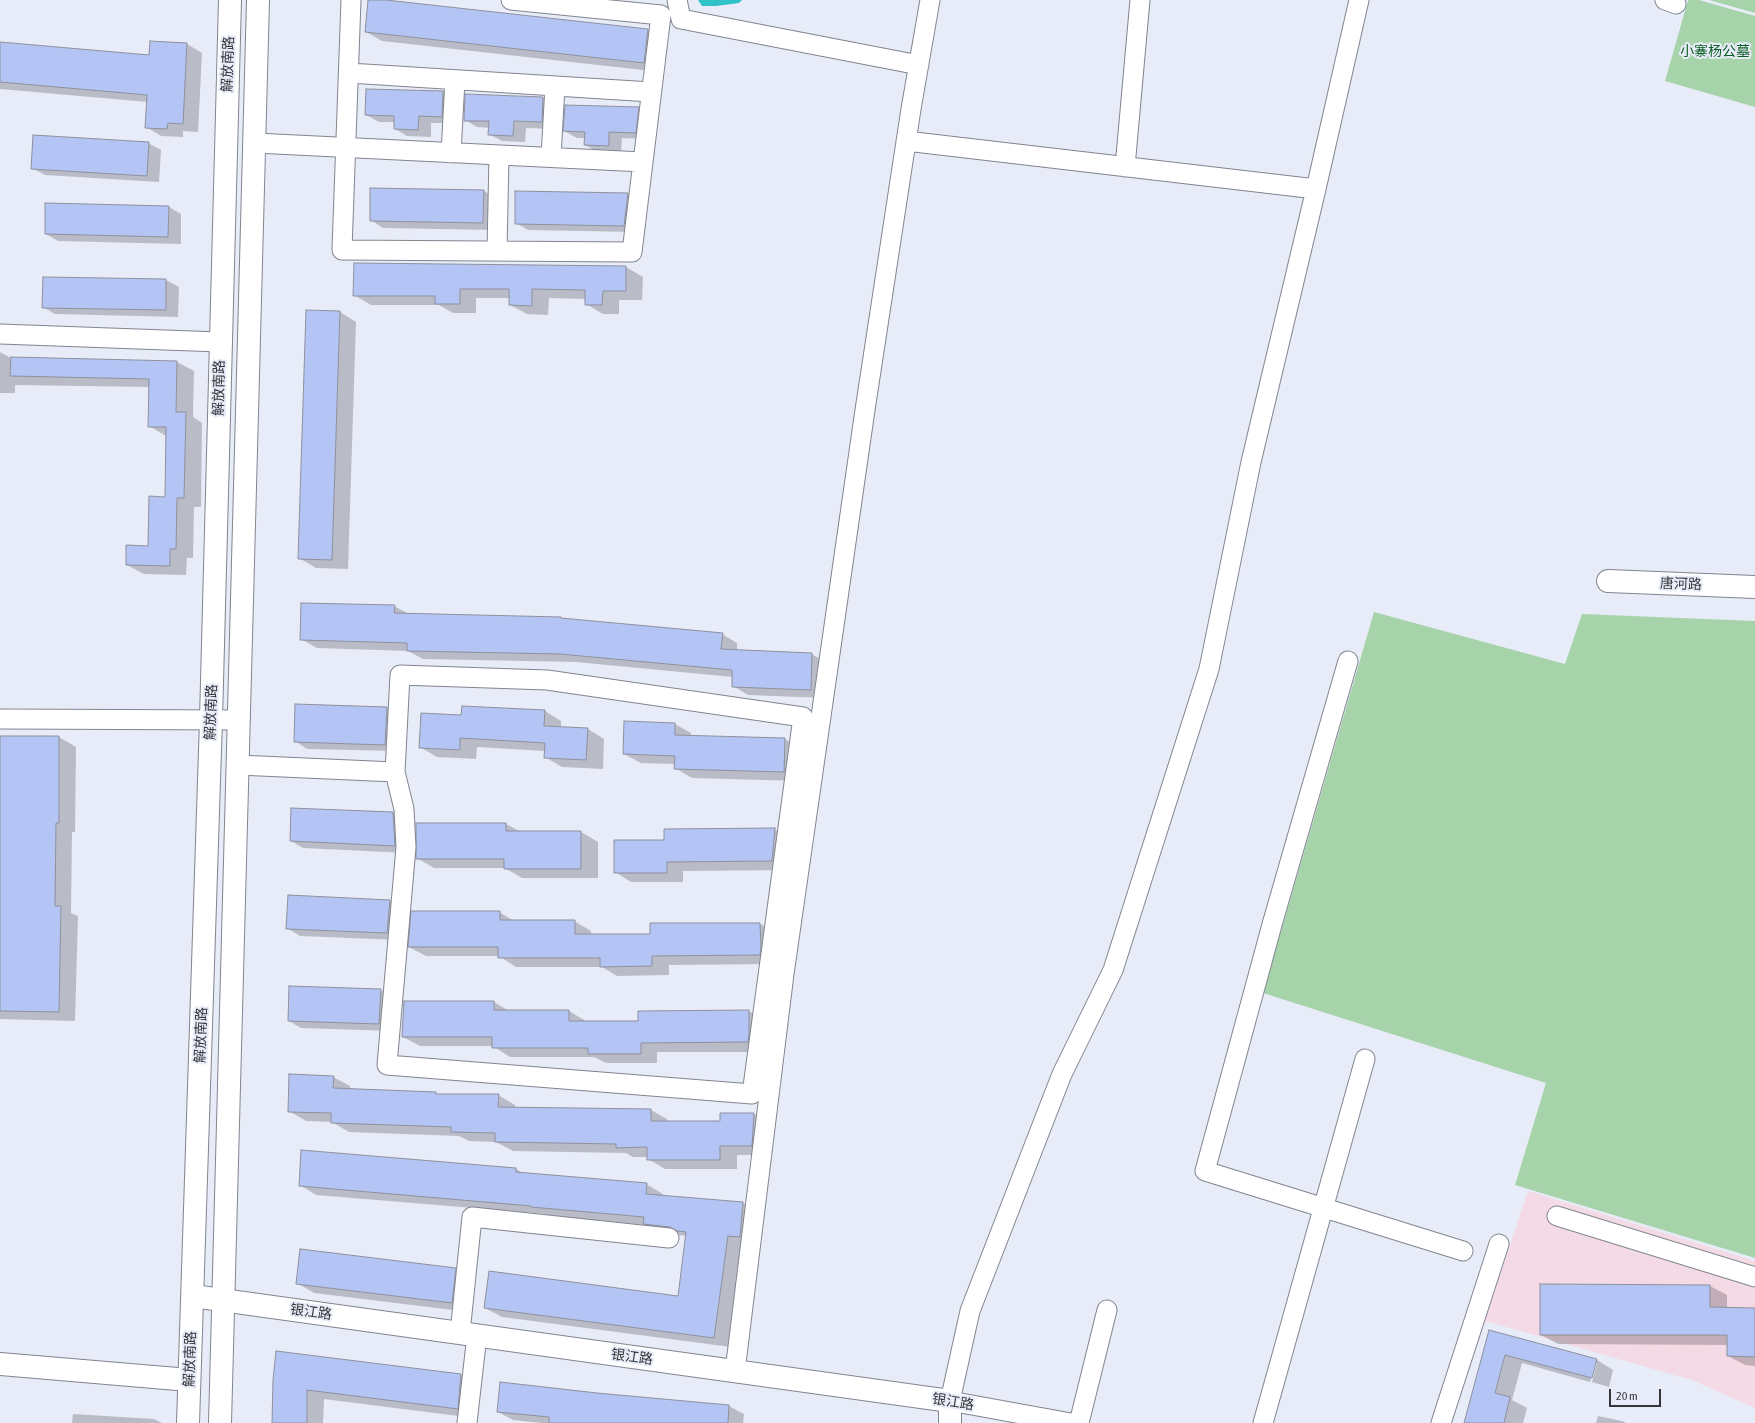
<!DOCTYPE html>
<html>
<head>
<meta charset="utf-8">
<style>
	body { margin:0 }
	#map { position:relative; width:1755px; height:1423px; overflow:hidden; background:#e8ecf8; font-family:"Asap Condensed",sans-serif }
	canvas { display:block }
	.scale { position:absolute; left:1609px; top:1389px; width:52px; height:18px; box-sizing:border-box; border:2px solid #35373b; border-top:0; padding-left:5px; font-size:12px; line-height:14px; white-space:nowrap; color:#35373b; -webkit-text-stroke:3px #e8ecf8; paint-order:stroke }
</style>
</head>
<body>
<div id="map">
<canvas width="1755" height="1423"></canvas>
<div class="scale">20 m</div>
</div>
<script>
const ctx = document.querySelector('canvas').getContext('2d');
ctx.lineJoin = 'round';
function fill(path, color) { ctx.fillStyle = color; ctx.fill(path, 'evenodd'); }
const poly = rows => new Path2D(rows.map(r => 'M' + r).join(''));
function trace(path, color, width, dash) { ctx.strokeStyle = color; ctx.lineWidth = width; ctx.lineCap = dash ? 'butt' : 'round'; ctx.setLineDash(dash || []); ctx.stroke(path); }
function label(font, color, halo, rows, align = 'center') {
  ctx.font = font + ' "Asap Condensed","Noto Sans SC",sans-serif'; ctx.lineWidth = 4; ctx.setLineDash([]); ctx.textBaseline = 'middle'; ctx.strokeStyle = halo; ctx.fillStyle = color; for (const [text, x, y, turn = 0] of rows) {
    ctx.save(); ctx.translate(x, y); ctx.rotate((+turn || 0) * Math.PI / 180); ctx.textAlign = isNaN(turn) ? turn : align; if (halo) ctx.strokeText(text, 0, 0); ctx.fillText(text, 0, 0); ctx.restore();
  }
}
const medical = poly([
	[1528,1191,1755,1261,1755,1408,1692,1380,1485,1321]
]);
const green = poly([
	[1688,0,1699,0,1755,16,1755,107,1665,81],
	[1709,0,1755,0,1755,13],
	[1374,612,1565,664,1582,614,1755,621,1755,1258,1515,1185,1546,1083,1263,993]
]);
const water = poly([
	[698,0,742,0,739,3,716,6,702,6]
]);
const shadow = poly([
	[369,0,648,30,665,39,661,72,382,41,366,32],
	[0,43,150,56,187,44,202,53,198,132,183,131,183,137,161,136,146,127,148,102,0,89],
	[367,90,443,92,456,99,454,123,431,123,431,137,407,136,395,129,395,122,379,122,366,115],
	[466,95,543,98,556,105,554,129,526,128,525,142,502,141,489,134,490,128,477,127,465,120],
	[638,108,651,115,648,139,622,138,621,153,598,152,585,145,586,138,577,138,564,131],
	[148,143,161,150,159,182,45,175,32,168],
	[484,191,496,198,495,230,383,228,371,220],
	[628,194,640,201,636,232,528,230,516,223],
	[169,207,181,214,181,244,58,241,46,234],
	[626,267,643,277,642,300,619,300,619,314,603,314,586,304,586,299,549,298,548,315,527,314,510,305,510,298,476,298,476,313,453,313,439,305,371,305,354,295],
	[44,278,166,280,179,287,178,317,55,314,43,307],
	[340,312,356,322,348,569,316,568,299,558],
	[0,352,11,358,177,362,194,371,193,417,202,423,201,507,194,507,193,558,187,558,186,575,144,574,127,565,149,547,166,498,166,436,149,426,150,387,15,385,15,393,0,393],
	[394,606,409,614,564,620,722,634,737,643,737,651,811,654,827,662,825,698,748,695,733,686,733,677,576,662,423,659,408,651,317,648,301,639],
	[296,705,387,708,400,715,398,751,307,749,295,741],
	[545,711,561,721,561,728,588,729,604,739,603,769,562,767,545,757,545,751,477,747,476,759,437,757,420,747],
	[675,724,691,733,691,737,785,739,802,749,801,781,692,778,675,768,675,764,641,763,624,754],
	[0,737,59,737,76,747,75,832,72,832,71,913,78,916,75,1021,0,1019],
	[393,813,405,820,407,853,303,848,291,841],
	[506,824,521,832,581,832,598,842,598,878,522,878,505,868,434,868,417,858],
	[775,830,791,839,789,870,683,871,683,882,631,882,615,872,665,841],
	[289,896,390,901,402,908,400,940,300,936,287,928],
	[499,912,514,921,574,921,591,931,591,935,651,935,651,924,760,924,777,933,776,964,669,965,669,975,617,976,602,967,516,967,499,956,426,956,409,947],
	[381,990,393,998,392,1031,301,1028,289,1021],
	[494,1002,509,1011,569,1011,586,1021,586,1022,639,1022,749,1011,765,1021,764,1052,657,1052,657,1063,606,1063,594,1057,510,1057,493,1046,420,1046,403,1037],
	[333,1077,350,1086,350,1090,435,1093,439,1095,498,1095,515,1105,515,1108,651,1110,667,1119,667,1122,721,1122,754,1114,770,1124,768,1155,737,1155,737,1169,665,1169,648,1159,648,1157,633,1157,626,1153,513,1151,496,1142,469,1141,459,1136,349,1132,332,1122,306,1121,289,1111],
	[516,1169,524,1174,646,1184,663,1194,663,1196,743,1203,760,1213,731,1347,502,1317,485,1308,679,1297,687,1236,661,1233,646,1225,549,1216,546,1214,316,1195,300,1185],
	[455,1269,472,1279,469,1312,314,1293,297,1283],
	[1710,1286,1727,1295,1727,1308,1755,1309,1755,1366,1745,1365,1728,1356,1728,1345,1558,1344,1541,1335],
	[1490,1331,1597,1360,1613,1370,1609,1387,1592,1382,1597,1363,1595,1363,1590,1382,1522,1363,1512,1400,1527,1408,1523,1423,1465,1423],
	[277,1353,461,1375,478,1385,474,1418,324,1399,323,1423,273,1423],
	[597,1394,729,1406,744,1414,743,1423,541,1423,513,1420,498,1412],
	[73,1414,154,1419,162,1423,72,1423],
	[1598,1416,1622,1421,1626,1423,1596,1423]
]);
const building = poly([
	[368,0,386,0,648,29,644,63,365,32,368,0],
	[150,41,187,43,183,124,168,123,167,129,145,128,147,95,0,82,0,42,149,55,150,41],
	[366,89,443,91,442,117,419,116,418,130,394,129,394,116,365,115,366,89],
	[465,94,543,97,542,122,514,121,513,136,488,135,489,121,464,121,465,94],
	[565,105,639,107,636,133,609,132,609,146,584,145,585,132,563,131,565,105],
	[33,135,149,142,147,176,31,169,33,135],
	[370,188,484,190,483,223,370,221,370,188],
	[515,191,628,193,624,226,515,224,515,191],
	[45,203,169,206,168,237,45,234,45,203],
	[354,263,626,266,626,291,603,291,602,305,585,305,585,290,532,289,532,306,509,305,509,289,460,289,460,304,435,304,435,296,353,296,354,263],
	[43,277,166,279,166,310,42,308,43,277],
	[306,310,340,311,332,560,298,559,306,310],
	[11,357,177,361,176,412,186,412,184,498,177,498,176,549,170,549,170,566,126,565,126,545,148,546,149,496,165,497,166,427,148,427,149,379,10,376,11,357],
	[301,603,395,605,394,613,561,617,561,618,723,633,721,649,812,653,811,690,732,687,732,670,560,654,407,651,407,643,300,640,301,603],
	[295,704,387,707,385,745,294,742,295,704],
	[462,706,545,710,544,726,588,728,586,760,544,758,545,743,460,738,460,750,419,748,421,713,461,715,462,706],
	[624,721,675,723,675,735,785,738,784,772,674,769,675,756,623,754,624,721],
	[0,736,59,736,59,823,56,823,55,906,61,906,59,1012,0,1011,0,736],
	[291,808,393,812,395,846,290,841,291,808],
	[416,823,506,823,506,831,581,831,581,869,504,869,504,859,416,859,416,823],
	[775,828,772,861,667,862,667,873,614,873,614,840,664,840,664,829,775,828],
	[288,895,390,900,387,933,286,929,288,895],
	[411,911,500,911,500,920,575,920,575,934,650,934,650,923,760,923,761,948,760,955,652,956,652,966,600,967,600,958,498,958,498,947,408,947,411,911],
	[289,986,381,989,379,1024,288,1021,289,986],
	[404,1001,494,1001,494,1010,569,1010,569,1021,638,1021,638,1011,749,1010,749,1034,748,1042,641,1043,641,1054,588,1054,588,1048,492,1048,492,1037,402,1037,404,1001],
	[289,1074,334,1076,333,1088,436,1092,436,1094,499,1094,498,1107,651,1109,651,1121,720,1121,720,1113,754,1113,752,1146,720,1146,720,1160,647,1160,647,1147,616,1148,616,1144,495,1142,495,1133,451,1132,451,1127,331,1123,331,1113,288,1112,289,1074],
	[301,1150,516,1168,516,1172,647,1183,646,1194,743,1202,740,1237,728,1236,714,1338,484,1308,489,1271,678,1296,686,1232,677,1231,670,1227,643,1224,644,1217,531,1207,531,1206,299,1186,301,1150],
	[300,1249,456,1268,452,1303,296,1284,300,1249],
	[1540,1284,1710,1285,1710,1307,1755,1308,1755,1357,1727,1356,1727,1335,1540,1335,1540,1284],
	[1489,1330,1597,1359,1592,1378,1505,1355,1495,1393,1510,1397,1504,1423,1464,1423,1489,1330],
	[276,1351,461,1374,458,1409,307,1390,307,1423,272,1423,273,1380,276,1351],
	[500,1382,597,1393,729,1405,728,1423,549,1423,549,1417,497,1412,500,1382]
]);
const minor = poly([
	[351,0,342,250,632,252,661,15,511,0],
	[677,0,681,19,919,65],
	[1665,0,1676,4],
	[349,73,651,92],
	[906,141,1316,189,1251,462,1209,669,1113,970,1062,1074,970,1311,950,1401,1071,1423],
	[255,143,643,162],
	[451,153,455,80],
	[551,157,555,86],
	[1125,167,1140,0],
	[1316,189,1359,0],
	[497,251,499,155],
	[0,334,220,342],
	[1348,661,1273,921,1205,1171,1463,1251],
	[0,719,240,720],
	[238,765,395,772,404,809,406,847,387,1065,752,1094,803,717,547,680,400,675,395,772],
	[1557,1216,1755,1277],
	[460,1333,472,1217,669,1238],
	[735,1371,784,974,865,410,911,109,930,0],
	[467,1423,477,1335],
	[1079,1423,1107,1310],
	[1263,1423,1365,1059],
	[1441,1423,1499,1244]
]);
const tertiary = poly([
	[1608,581,1755,587],
	[193,1296,950,1401,950,1423],
	[0,1364,189,1380]
]);
const secondary = poly([
	[188,1423,211,720,230,0],
	[220,1423,258,0]
]);
const parkNames = [
	["小寨杨公墓",1715,52]
];
const streetNames = [
	["解放南路",228,64,-88],
	["解放南路",219,388,-89],
	["唐河路",1681,584,2],
	["解放南路",211,712,-88],
	["解放南路",201,1035,-88],
	["银江路",311,1312,8],
	["银江路",632,1357,8],
	["解放南路",190,1359,-88],
	["银江路",953,1402,9]
];
fill(medical, '#f3dae4');
fill(green, '#a7d3ab');
fill(water, '#30c2c8');
fill(shadow, '#0003');
fill(building, '#b4c4f4');
trace(building, '#8d919c', 1);
trace(minor, '#81858f', 21);
trace(tertiary, '#81858f', 24);
trace(secondary, '#81858f', 24);
trace(minor, '#fff', 19);
trace(tertiary, '#fff', 22);
trace(secondary, '#fff', 22);
label('14px', '#0a5d22', '#e8ecf8', parkNames);
label('14px', '#35373b', '#e8ecf8', streetNames);
</script>
</body>
</html>
